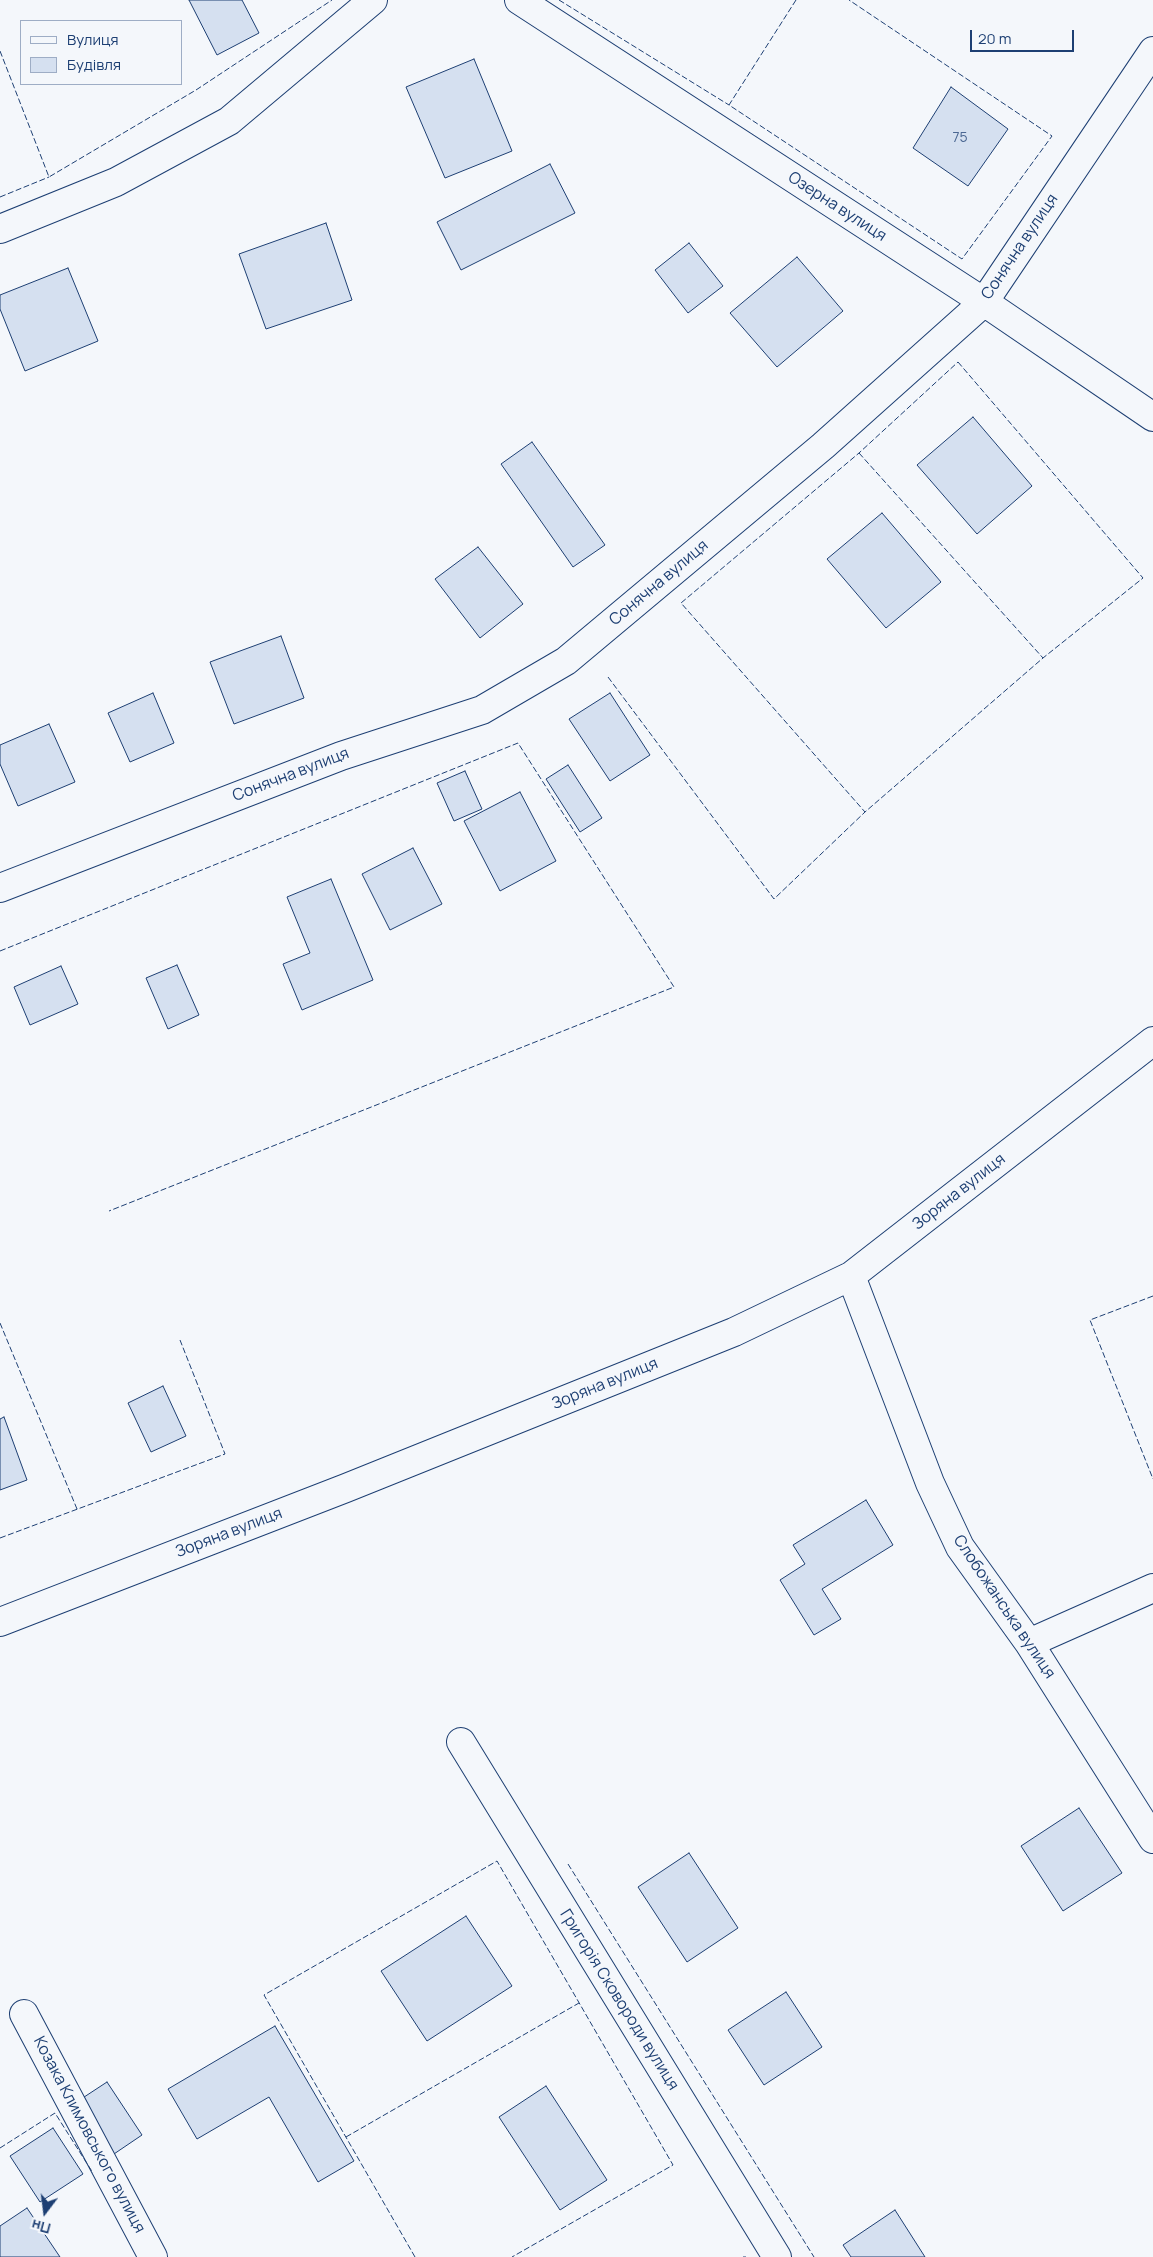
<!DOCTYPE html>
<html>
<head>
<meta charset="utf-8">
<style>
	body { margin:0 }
	#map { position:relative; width:1153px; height:2257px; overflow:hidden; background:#f4f7fb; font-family:Manrope,sans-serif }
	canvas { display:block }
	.legend { position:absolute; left:20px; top:20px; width:162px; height:65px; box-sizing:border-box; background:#f4f7fb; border:1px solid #9eadc5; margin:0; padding:6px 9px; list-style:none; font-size:15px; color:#1d3f73 }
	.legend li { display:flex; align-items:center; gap:10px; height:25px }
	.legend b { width:25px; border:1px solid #9eadc5 }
	.north { position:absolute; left:20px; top:2187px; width:50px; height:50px; -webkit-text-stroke:4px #f4f7fb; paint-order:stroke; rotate:195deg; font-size:14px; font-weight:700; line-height:20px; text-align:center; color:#1d3f73 }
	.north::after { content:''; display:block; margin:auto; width:18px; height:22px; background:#1d3f73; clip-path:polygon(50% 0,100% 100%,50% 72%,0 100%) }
	.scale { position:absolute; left:970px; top:30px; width:104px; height:22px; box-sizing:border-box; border:2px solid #1d3f73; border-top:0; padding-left:6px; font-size:15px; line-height:18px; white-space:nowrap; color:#1d3f73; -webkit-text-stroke:4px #f4f7fb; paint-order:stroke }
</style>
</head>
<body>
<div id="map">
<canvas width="1153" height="2257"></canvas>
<ul class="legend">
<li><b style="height:6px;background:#f4f7fb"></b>Вулиця</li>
<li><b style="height:14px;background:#d5e0f0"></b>Будівля</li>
</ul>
<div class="north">Пн</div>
<div class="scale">20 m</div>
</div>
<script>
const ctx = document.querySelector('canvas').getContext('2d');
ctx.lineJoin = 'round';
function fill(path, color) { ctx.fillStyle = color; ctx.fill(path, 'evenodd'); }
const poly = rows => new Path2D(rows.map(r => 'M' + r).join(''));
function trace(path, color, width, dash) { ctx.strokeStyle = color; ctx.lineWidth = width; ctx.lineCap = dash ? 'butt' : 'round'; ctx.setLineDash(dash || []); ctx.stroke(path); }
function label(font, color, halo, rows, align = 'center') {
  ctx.font = font + ' Manrope,sans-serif'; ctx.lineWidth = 4; ctx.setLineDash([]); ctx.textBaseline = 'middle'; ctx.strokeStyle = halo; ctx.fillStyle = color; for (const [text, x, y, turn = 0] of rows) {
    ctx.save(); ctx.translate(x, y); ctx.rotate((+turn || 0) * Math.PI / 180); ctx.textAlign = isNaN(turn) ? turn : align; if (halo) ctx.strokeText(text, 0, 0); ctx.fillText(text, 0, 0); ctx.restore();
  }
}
const building = poly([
	[189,0,242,0,259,33,217,55,189,0],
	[474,59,512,151,445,178,406,87,474,59],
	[951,87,1008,129,968,186,913,148,951,87],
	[550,164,575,213,461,270,437,222,550,164],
	[326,223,352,300,266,329,239,254,326,223],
	[689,243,723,286,688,313,655,270,689,243],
	[797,257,843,311,777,367,730,313,797,257],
	[68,268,98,341,25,371,0,309,0,295,68,268],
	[973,417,1032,486,977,534,917,465,973,417],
	[532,442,605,545,573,567,501,464,532,442],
	[882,513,941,582,886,628,827,559,882,513],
	[478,547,523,604,480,638,435,579,478,547],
	[281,636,304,698,234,724,210,662,281,636],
	[153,693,174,743,130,762,108,713,153,693],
	[610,693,650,755,610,781,569,719,610,693],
	[49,724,75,782,18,806,0,764,0,745,49,724],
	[568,765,602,818,580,832,546,779,568,765],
	[465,771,482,809,454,821,437,783,465,771],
	[520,792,556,861,500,891,464,821,520,792],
	[413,848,442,904,390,930,362,874,413,848],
	[331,879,373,980,302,1010,283,964,310,953,287,897,331,879],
	[177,965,199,1015,168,1029,146,978,177,965],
	[61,966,78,1004,30,1025,14,987,61,966],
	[163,1386,186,1436,151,1452,128,1403,163,1386],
	[4,1417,27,1480,0,1490,0,1419,4,1417],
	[866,1500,893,1545,822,1589,841,1619,814,1635,780,1580,805,1564,793,1545,866,1500],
	[1079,1808,1122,1873,1063,1911,1021,1846,1079,1808],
	[689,1853,738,1928,687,1962,638,1887,689,1853],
	[466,1916,512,1986,427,2041,381,1971,466,1916],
	[786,1992,822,2047,764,2085,728,2030,786,1992],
	[275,2026,354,2161,318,2182,269,2097,197,2139,168,2089,275,2026],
	[107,2082,142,2135,111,2156,75,2103,107,2082],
	[546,2086,607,2180,560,2210,499,2117,546,2086],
	[53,2128,83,2174,40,2202,10,2156,53,2128],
	[27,2208,60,2257,0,2257,0,2226,27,2208],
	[895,2210,925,2257,851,2257,843,2245,895,2210]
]);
const minor = poly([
	[519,0,984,302,1153,417],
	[0,229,116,182,229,121,373,0],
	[0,888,341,756,482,710,566,661,823,446,984,302,1153,51],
	[851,1276,930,1483,960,1547,1029,1643,1153,1839],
	[0,1622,346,1488,734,1332,851,1276,1153,1041],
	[1029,1643,1153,1588],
	[461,1742,777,2257],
	[24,2014,153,2257]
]);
const fence = poly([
	[559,0,729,105],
	[796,0,729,105,962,259,1052,136,849,0],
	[0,51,49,177,196,90,332,0],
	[0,197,49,177],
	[958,362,1143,578,1043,658,865,812,681,603,859,453,958,362],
	[859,453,1043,658],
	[608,677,774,899,865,812],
	[0,951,518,743,674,987,109,1211],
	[1153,1296,1090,1320,1153,1479],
	[0,1323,77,1509],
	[0,1538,225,1454,180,1340],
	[568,1864,814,2257],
	[346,2137,579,2003],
	[0,2148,55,2113,93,2173],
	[415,2257,264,1995,497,1861,673,2165,512,2257],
	[743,2257,746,2257]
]);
const numberNames = [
	["75",960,138]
];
const streetNames = [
	["Озерна вулиця",837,207,33],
	["Сонячна вулиця",1020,247,-56],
	["Сонячна вулиця",659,583,-40],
	["Сонячна вулиця",291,775,-21],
	["Зоряна вулиця",959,1192,-38],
	["Зоряна вулиця",605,1384,-22],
	["Зоряна вулиця",229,1533,-21],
	["Слобожанська вулиця",1004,1607,56],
	["Григорія Сковороди вулиця",619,2000,58],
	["Козака Климовського вулиця",89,2135,62]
];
fill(building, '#d5e0f0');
trace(building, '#1d3f73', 1);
trace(minor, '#1d3f73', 30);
trace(minor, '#f4f7fb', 28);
trace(fence, '#1d3f73', 1, [6, 2.5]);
label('14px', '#4b6792', null, numberNames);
label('16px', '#1d3f73', '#f4f7fb', streetNames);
</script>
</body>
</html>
